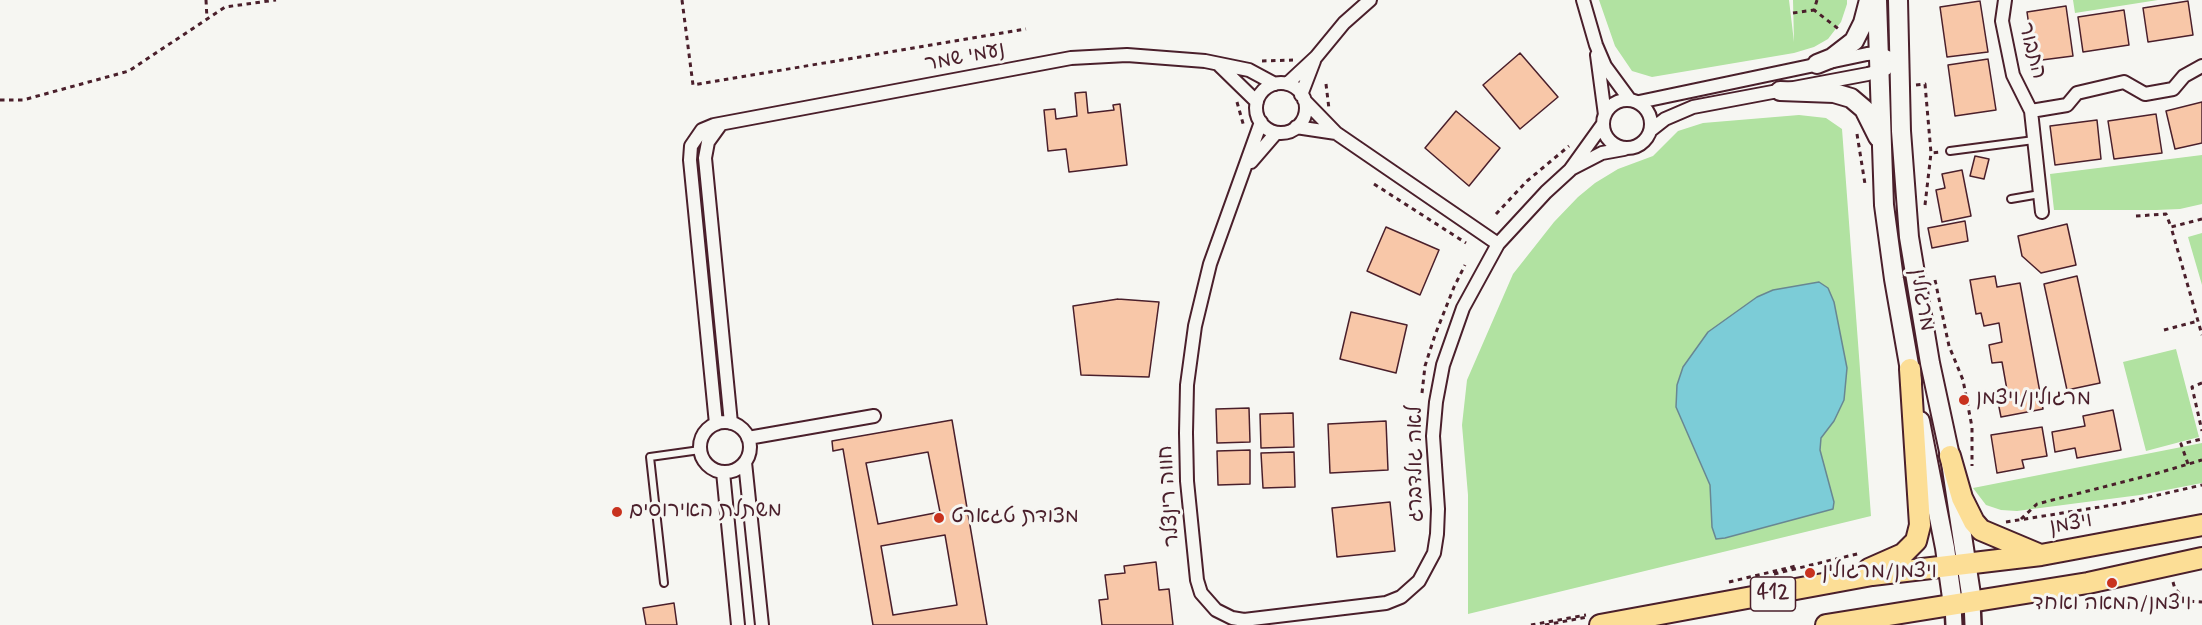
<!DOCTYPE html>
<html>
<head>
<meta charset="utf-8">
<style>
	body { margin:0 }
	canvas { display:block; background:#f6f6f2 }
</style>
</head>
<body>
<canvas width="2202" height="625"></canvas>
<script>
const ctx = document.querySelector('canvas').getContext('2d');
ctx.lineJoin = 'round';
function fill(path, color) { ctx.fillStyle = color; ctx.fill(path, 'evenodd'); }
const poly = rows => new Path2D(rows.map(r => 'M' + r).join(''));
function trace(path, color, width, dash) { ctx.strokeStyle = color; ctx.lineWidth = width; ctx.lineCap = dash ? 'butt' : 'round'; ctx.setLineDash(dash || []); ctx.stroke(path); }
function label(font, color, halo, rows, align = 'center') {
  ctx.font = font + ' Mynerve,"Playpen Sans Hebrew",sans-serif'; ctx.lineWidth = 6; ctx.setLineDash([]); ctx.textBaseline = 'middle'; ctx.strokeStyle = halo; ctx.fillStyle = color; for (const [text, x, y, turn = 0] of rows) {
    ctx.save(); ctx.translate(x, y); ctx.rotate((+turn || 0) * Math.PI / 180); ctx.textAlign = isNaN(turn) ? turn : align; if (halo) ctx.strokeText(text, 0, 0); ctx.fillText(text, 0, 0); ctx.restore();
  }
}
const green = poly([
	[1599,0,1789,0,1794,42,1793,0,1847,0,1847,4,1841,22,1828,39,1814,47,1794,53,1652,77,1632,71,1615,46],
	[2073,0,2158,0,2075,13],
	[1799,115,1826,118,1842,129,1871,516,1468,614,1468,495,1462,425,1467,380,1513,274,1554,222,1578,197,1595,183,1618,169,1653,156,1678,131,1703,123],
	[2202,155,2202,204,2180,209,2156,210,2054,210,2050,174],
	[2202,233,2202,285,2188,237],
	[2176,349,2199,437,2146,451,2123,362],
	[2202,443,2202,483,2140,495,2017,511,2001,510,1986,505,1973,488]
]);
const water = poly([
	[1819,282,1828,288,1834,302,1847,368,1844,400,1834,421,1821,438,1820,450,1834,502,1833,509,1725,538,1716,539,1712,527,1710,485,1676,407,1677,385,1683,367,1708,332,1757,297,1773,290,1819,282]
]);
const building = poly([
	[1980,1,1988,52,1947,57,1940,7,1980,1],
	[2188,1,2193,35,2148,42,2143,8,2188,1],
	[2066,6,2073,56,2034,61,2027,12,2066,6],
	[2124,10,2129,45,2083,52,2078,17,2124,10],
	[1520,53,1558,97,1520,129,1483,85,1520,53],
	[1988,59,1996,110,1955,116,1948,65,1988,59],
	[1086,92,1088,113,1114,110,1113,105,1120,104,1127,165,1069,172,1066,149,1048,151,1044,110,1055,109,1056,119,1077,116,1075,93,1086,92],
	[2202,102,2202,143,2175,149,2166,111,2202,102],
	[1456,111,1500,148,1469,186,1425,148,1456,111],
	[2156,114,2162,153,2114,159,2108,121,2156,114],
	[2097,120,2101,159,2055,165,2050,126,2097,120],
	[1975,156,1989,159,1984,179,1970,176,1975,156],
	[1962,170,1971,216,1942,222,1936,190,1945,188,1942,174,1962,170],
	[1965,221,1968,241,1932,248,1928,228,1965,221],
	[2067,224,2076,265,2041,273,2022,256,2018,236,2067,224],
	[1386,227,1439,250,1420,295,1367,271,1386,227],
	[1995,276,1997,287,2020,283,2043,409,2001,417,1996,392,2007,390,2002,362,1992,363,1989,345,2002,342,1999,323,1984,326,1981,313,1976,314,1970,280,1995,276],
	[2077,276,2100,383,2067,390,2044,284,2077,276],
	[1118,299,1159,302,1149,377,1081,375,1073,306,1118,299],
	[1351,312,1407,325,1396,373,1340,359,1351,312],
	[1249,408,1250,442,1217,443,1216,409,1249,408],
	[2113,410,2121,450,2077,458,2075,448,2055,452,2052,432,2085,426,2083,416,2113,410],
	[1293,413,1294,447,1261,448,1260,414,1293,413],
	[952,420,987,625,873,625,843,449,833,451,832,441,952,420],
	[928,452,940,512,878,524,866,463,928,452],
	[945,535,957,605,893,615,881,546,945,535],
	[1386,421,1388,470,1330,473,1328,424,1386,421],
	[2042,427,2047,456,2022,460,2024,468,1997,473,1991,435,2042,427],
	[1250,450,1250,484,1218,485,1217,451,1250,450],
	[1294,452,1295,487,1263,488,1261,453,1294,452],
	[1390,502,1395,551,1337,557,1332,508,1390,502],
	[1156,562,1159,590,1169,589,1173,625,1102,625,1099,600,1108,599,1105,575,1125,573,1124,566,1156,562],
	[674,603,677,625,646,625,643,608,674,603]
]);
const path = poly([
	[206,0,207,19],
	[682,0,693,85,1026,29],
	[1817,0,1814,10,1840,30],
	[1793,13,1814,10],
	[1262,61,1293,60],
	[1326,84,1329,109],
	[1916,85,1925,84,1931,153,1942,152],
	[0,100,23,100,129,71,225,7,276,0],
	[1237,102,1244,127],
	[1857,134,1865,184],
	[1374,184,1466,243],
	[1925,205,1931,153],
	[1496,214,1527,181,1569,146],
	[2136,216,2166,214,2171,227],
	[2202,219,2171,227,2202,335],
	[1935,280,1949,346,1963,380,1972,427,1972,466],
	[2164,330,2198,321],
	[2202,383,2192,387,2202,431],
	[1422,393,1425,366,1435,335,1454,287,1465,265],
	[2188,464,2181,444,2202,439],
	[2021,519,2037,504,2158,473,2202,460],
	[2006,522,2119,504,2202,485],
	[1774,574,1861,553],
	[1729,582,1796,566],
	[2173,582,2175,589,2187,601,2202,602],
	[1531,625,1586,615],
	[1545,625,1587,617]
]);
const service = poly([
	[1950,151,2034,140],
	[2011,199,2040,194],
	[664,583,650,457,700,450]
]);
const minor = poly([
	[1583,0,1596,45,1605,66,1630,100],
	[2005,0,2002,21,2013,75,2031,111,2067,105,2077,93,2124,82,2145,94,2173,89,2184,76,2202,66],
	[1597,55,1605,115],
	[1219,65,1257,102],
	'1256 108a25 25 0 1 1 50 0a25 25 0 1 1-50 0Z',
	[1287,84,1316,57,1344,23,1370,0],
	[1301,95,1314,61],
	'1603 124a24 24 0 1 1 48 0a24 24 0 1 1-48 0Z',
	[1304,100,1336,133,1498,244],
	[1639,102,1867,54,1879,53,1900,63],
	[2031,111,2042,212],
	[1261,122,1210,264,1195,326,1187,385,1186,433,1187,481,1197,580,1201,593,1216,610,1232,618,1244,620,1386,603,1401,597,1419,581,1434,553,1437,534,1438,509,1433,436,1436,402,1443,365,1463,308,1498,244,1546,192,1570,170,1603,124],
	[721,124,708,142,705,158,731,423],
	[1296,127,1336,133],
	[1651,130,1665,119,1693,107,1868,74,1886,69],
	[1251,162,1276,133],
	[1571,169,1602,153,1624,149],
	'700 447a25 25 0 1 1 50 0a25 25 0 1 1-50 0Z',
	[716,424,690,160,691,146,702,130,714,125,1071,58,1127,55,1205,61,1249,70,1275,84],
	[748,438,874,416],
	[745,462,762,625],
	[723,472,738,625]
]);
const tertiary = poly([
	[1972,601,1973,625],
	[1953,605,1954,625]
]);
const secondary = poly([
	[1877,0,1884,205,1894,279,1912,382],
	[1898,0,1901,131,1909,237,1930,363,1950,456,1972,601],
	[1817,64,1832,58,1854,41,1863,23,1869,0],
	[1780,91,1834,93,1851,98,1864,109,1878,137],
	[1920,421,1945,548,1953,605]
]);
const primary = poly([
	[1950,456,1962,498,1974,522,1981,530,2038,554],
	[1869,569,1903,554,1916,541,1920,525,1910,369],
	[1600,625,1872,575,2041,555,2202,525],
	[1826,625,2088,583,2202,558]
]);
const markers = [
	[1964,400,6,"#c8321e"],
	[617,512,6,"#c8321e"],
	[939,518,6,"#c8321e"],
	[1810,573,6,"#c8321e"],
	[2112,583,6,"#c8321e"]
];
const shields = [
	[1773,594,45]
];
const shieldNames = [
	["412",1773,594]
];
const streetNames = [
	["התבור",2031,51,75],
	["נעמי שמר",965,58,-11],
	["מרגולין",1921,300,80],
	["לאה גולדברג",1417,464,-90],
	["חווה רינצלר",1170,496,-94],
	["ויצמן",2071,525,-10]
];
const poiNames = [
	["מרגולין/ויצמן",1976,400],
	["משתלת האירוסים",629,512],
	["מצודת טגארט",951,518],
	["ויצמן/מרגולין",1822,573],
	["ויצמן/המאה ואחד",2112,605,"center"]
];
fill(green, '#b1e2a1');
fill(water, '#7cccd7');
trace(water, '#688792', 1.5);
fill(building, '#f8c7a8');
trace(building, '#4a1f2b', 1.5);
trace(service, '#4a1f2b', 10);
trace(minor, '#4a1f2b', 16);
trace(tertiary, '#4a1f2b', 20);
trace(secondary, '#4a1f2b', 22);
trace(primary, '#4a1f2b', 24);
trace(path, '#4a1f2b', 3, [4.5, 4.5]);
trace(service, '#f6f6f2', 6);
trace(minor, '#f6f6f2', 12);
trace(tertiary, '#f6f6f2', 15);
trace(secondary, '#f6f6f2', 18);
trace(primary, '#fcde96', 20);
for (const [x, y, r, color] of markers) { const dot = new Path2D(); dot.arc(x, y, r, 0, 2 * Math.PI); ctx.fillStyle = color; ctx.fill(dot); trace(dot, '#f6f6f2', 2); }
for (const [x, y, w] of shields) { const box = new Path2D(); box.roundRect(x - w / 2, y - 17, w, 34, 4.5); ctx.fillStyle = '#f6f6f2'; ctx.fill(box); trace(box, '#4a1f2b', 1.5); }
label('bold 20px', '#4a1f2b', null, shieldNames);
label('21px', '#4a1f2b', '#f6f6f2', streetNames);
label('21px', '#4a1f2b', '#f6f6f2', poiNames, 'left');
</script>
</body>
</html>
